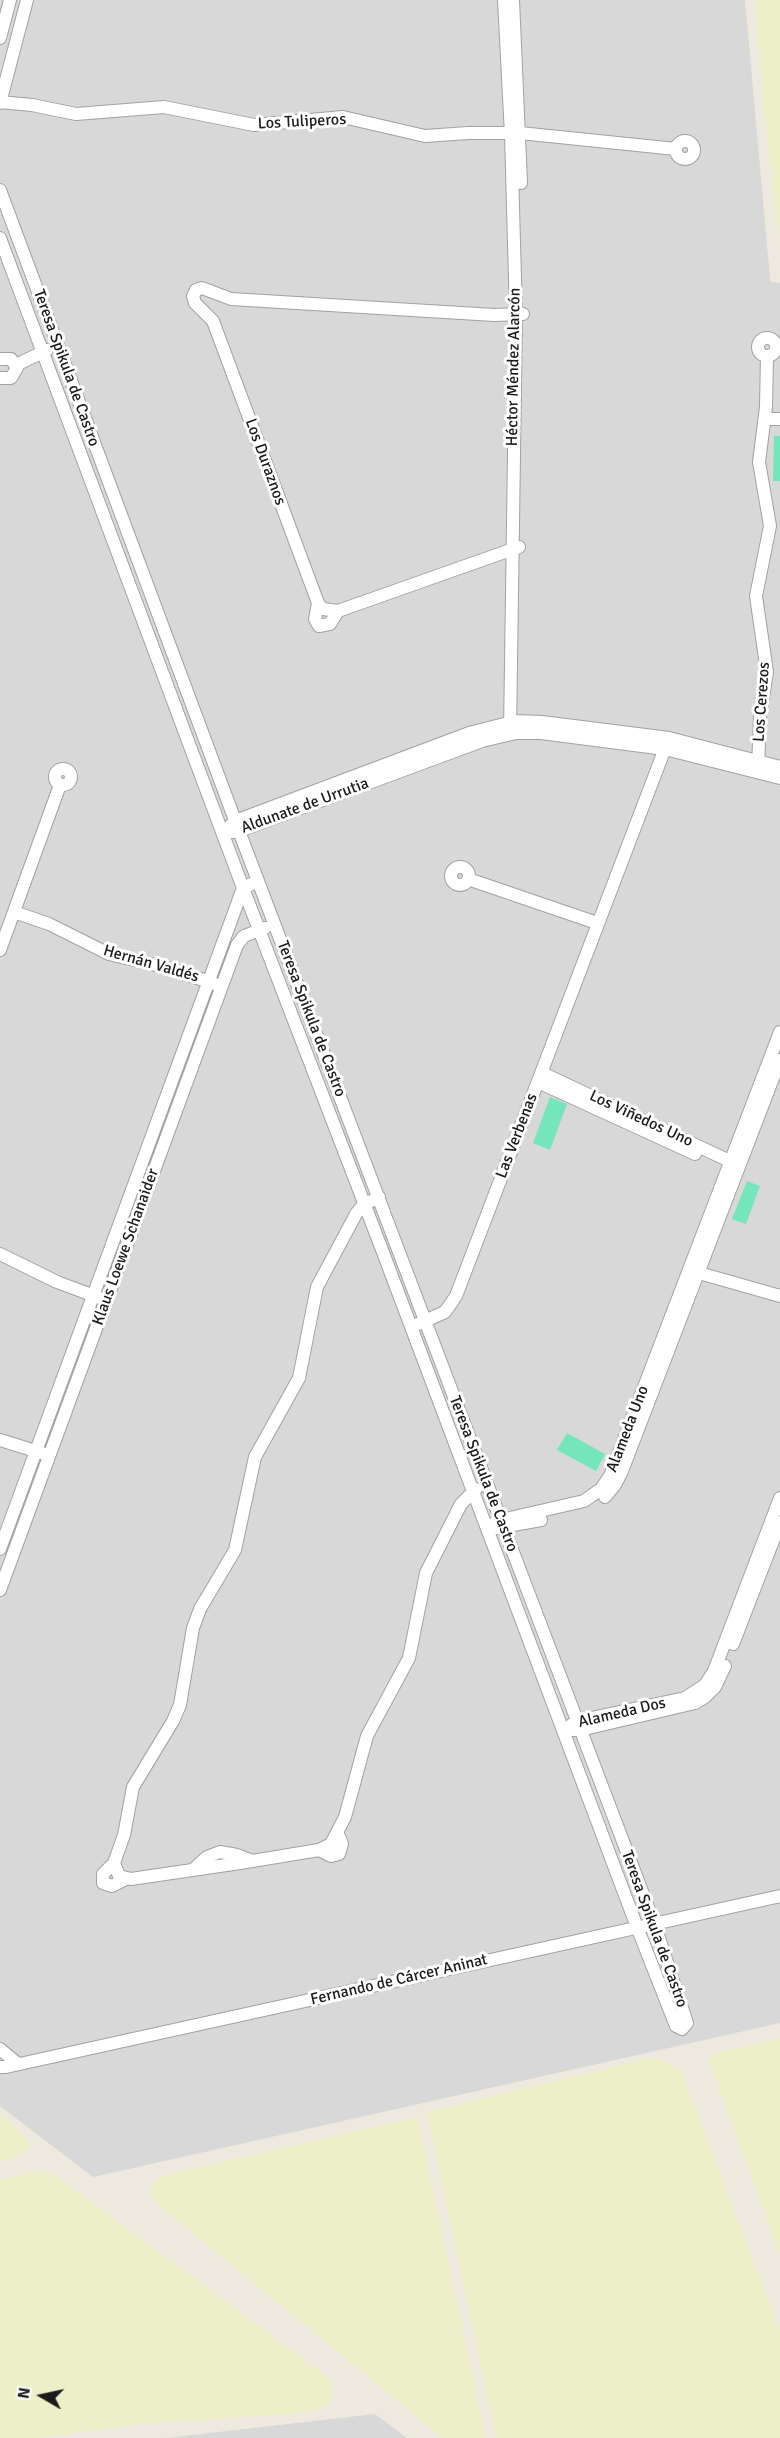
<!DOCTYPE html>
<html>
<head>
<meta charset="utf-8">
<style>
	body { margin:0 }
	#map { position:relative; width:780px; height:2438px; overflow:hidden; background:#eee9df; font-family:Signika,sans-serif }
	canvas { display:block }
	.north { position:absolute; left:12px; top:2366px; width:60px; height:60px; -webkit-text-stroke:4px #fff; paint-order:stroke; rotate:279deg; font-size:16px; font-weight:700; line-height:24px; text-align:center; color:#1b1b1b }
	.north::after { content:''; display:block; margin:auto; width:21px; height:27px; background:#1b1b1b; clip-path:polygon(50% 0,100% 100%,50% 72%,0 100%) }
</style>
</head>
<body>
<div id="map">
<canvas width="780" height="2438"></canvas>
<div class="north">N</div>
</div>
<script>
const ctx = document.querySelector('canvas').getContext('2d');
ctx.lineJoin = 'round';
function fill(path, color) { ctx.fillStyle = color; ctx.fill(path, 'evenodd'); }
const poly = rows => new Path2D(rows.map(r => 'M' + r).join(''));
function trace(path, color, width, dash) { ctx.strokeStyle = color; ctx.lineWidth = width; ctx.lineCap = dash ? 'butt' : 'round'; ctx.setLineDash(dash || []); ctx.stroke(path); }
function label(font, color, halo, rows, align = 'center') {
  ctx.font = font + ' Signika,sans-serif'; ctx.lineWidth = 6; ctx.setLineDash([]); ctx.textBaseline = 'middle'; ctx.strokeStyle = halo; ctx.fillStyle = color; for (const [text, x, y, turn = 0] of rows) {
    ctx.save(); ctx.translate(x, y); ctx.rotate((+turn || 0) * Math.PI / 180); ctx.textAlign = isNaN(turn) ? turn : align; if (halo) ctx.strokeText(text, 0, 0); ctx.fillText(text, 0, 0); ctx.restore();
  }
}
const residential = poly([
	[0,0,745,0,770,278,771,282,780,283,780,2023,93,2177,0,2106],
	[375,2414,407,2438,166,2438]
]);
const farmland = poly([
	[755,0,780,0,780,248,765,117],
	[780,2038,780,2255,709,2061,716,2053],
	[648,2058,661,2059,681,2071,780,2331,780,2438,496,2438,427,2112],
	[0,2115,15,2127,31,2146,14,2158,0,2161],
	[417,2117,486,2438,443,2438,161,2207,151,2194,151,2187,160,2176],
	[29,2172,43,2172,56,2176,320,2371,332,2383,333,2391,328,2405,320,2409,289,2414,151,2423,39,2438,0,2438,0,2180]
]);
const pitch = poly([
	[774,436,780,436,780,481,773,481],
	[550,1097,567,1104,550,1150,533,1143],
	[747,1181,760,1186,746,1224,732,1219],
	[567,1433,605,1454,596,1471,557,1450]
]);
const minor = poly([
	[504,0,511,135,516,315,510,733],
	[513,0,521,183],
	[0,38,10,0],
	[0,102,32,105,76,114,164,107,254,125,343,117,425,136,468,133,520,133,676,149],
	[0,103,27,0],
	'676 150a9 9 0 1 1 18 0a9 9 0 1 1-18 0Z',
	[0,190,239,831,654,1923,687,2023,682,2029,676,2026,637,1927,384,1255,243,888,0,238],
	'758 347a9 9 0 1 1 18 0a9 9 0 1 1-18 0Z',
	[0,359,11,359,17,368,11,378,0,378],
	[16,365,47,350],
	[765,419,780,419],
	[519,547,338,611,323,609,318,603,213,321,195,303,193,296,196,290,202,288,231,299,494,315,523,314],
	[318,603,315,619,319,626,330,624,338,611],
	[758,768,760,716,767,672,756,596,770,526,759,462,766,407,767,356],
	'55 777a8 8 0 1 1 16 0a8 8 0 1 1-16 0Z',
	[230,826,235,821,469,733,516,721,542,722,669,738,780,767],
	[232,832,239,831,482,741,516,733,541,733,665,749,780,778],
	'451 876a9 9 0 1 1 18 0a9 9 0 1 1-18 0Z',
	[468,879,597,923],
	[14,912,49,924,109,954,168,968,215,984],
	[0,950,60,785],
	[542,1073,736,1164],
	[538,1082,695,1154],
	[379,1197,363,1205,356,1214,317,1287,299,1378,255,1457,235,1550,200,1609,193,1628,180,1705,173,1721,133,1787,124,1835,114,1863,119,1876,131,1879,240,1863,319,1850,331,1844,345,1817,367,1736,409,1658,426,1573,461,1504,476,1489],
	[0,1254,57,1282,100,1298],
	[692,1271,780,1296],
	[418,1324,445,1312,456,1296,669,738],
	[0,1440,42,1453],
	[605,1497,615,1485,622,1471,780,1060],
	[494,1523,501,1520,584,1501,601,1489,610,1476,780,1032],
	[496,1528,541,1520],
	[0,1549,243,888,258,881],
	[0,1590,237,945,244,936,265,928],
	[733,1644,780,1523],
	[571,1725,577,1721,685,1698,705,1685,714,1671,780,1498],
	[573,1730,580,1730,695,1703,705,1697,715,1687,725,1666],
	[319,1850,331,1856,339,1854,342,1844,338,1834],
	[114,1863,103,1874,103,1883,112,1886,126,1879],
	[195,1868,207,1857,220,1852,237,1855,250,1860],
	[0,2049,18,2064],
	[0,2067,6,2067,780,1896]
]);
const streetNames = [
	["Los Tuliperos",302,122,-3],
	["Héctor Méndez Alarcón",514,367,-89],
	["Teresa Spikula de Castro",66,368,70],
	["Los Duraznos",265,462,70],
	["Los Cerezos",762,702,-86],
	["Aldunate de Urrutia",305,806,-20],
	["Hernán Valdés",151,964,16],
	["Teresa Spikula de Castro",311,1019,69],
	["Los Viñedos Uno",641,1119,25],
	["Las Verbenas",517,1136,-69],
	["Klaus Loewe Schanaider",126,1247,-70],
	["Alameda Uno",628,1429,-69],
	["Teresa Spikula de Castro",483,1474,69],
	["Alameda Dos",622,1713,-13],
	["Teresa Spikula de Castro",654,1929,70],
	["Fernando de Cárcer Aninat",399,1980,-13]
];
fill(residential, '#d9d8d8');
fill(farmland, '#ecefc8');
fill(pitch, '#75e5bb');
trace(minor, '#a2a2a2', 14);
trace(minor, '#fff', 12);
label('16px', '#1b1b1b', '#fff', streetNames);
</script>
</body>
</html>
